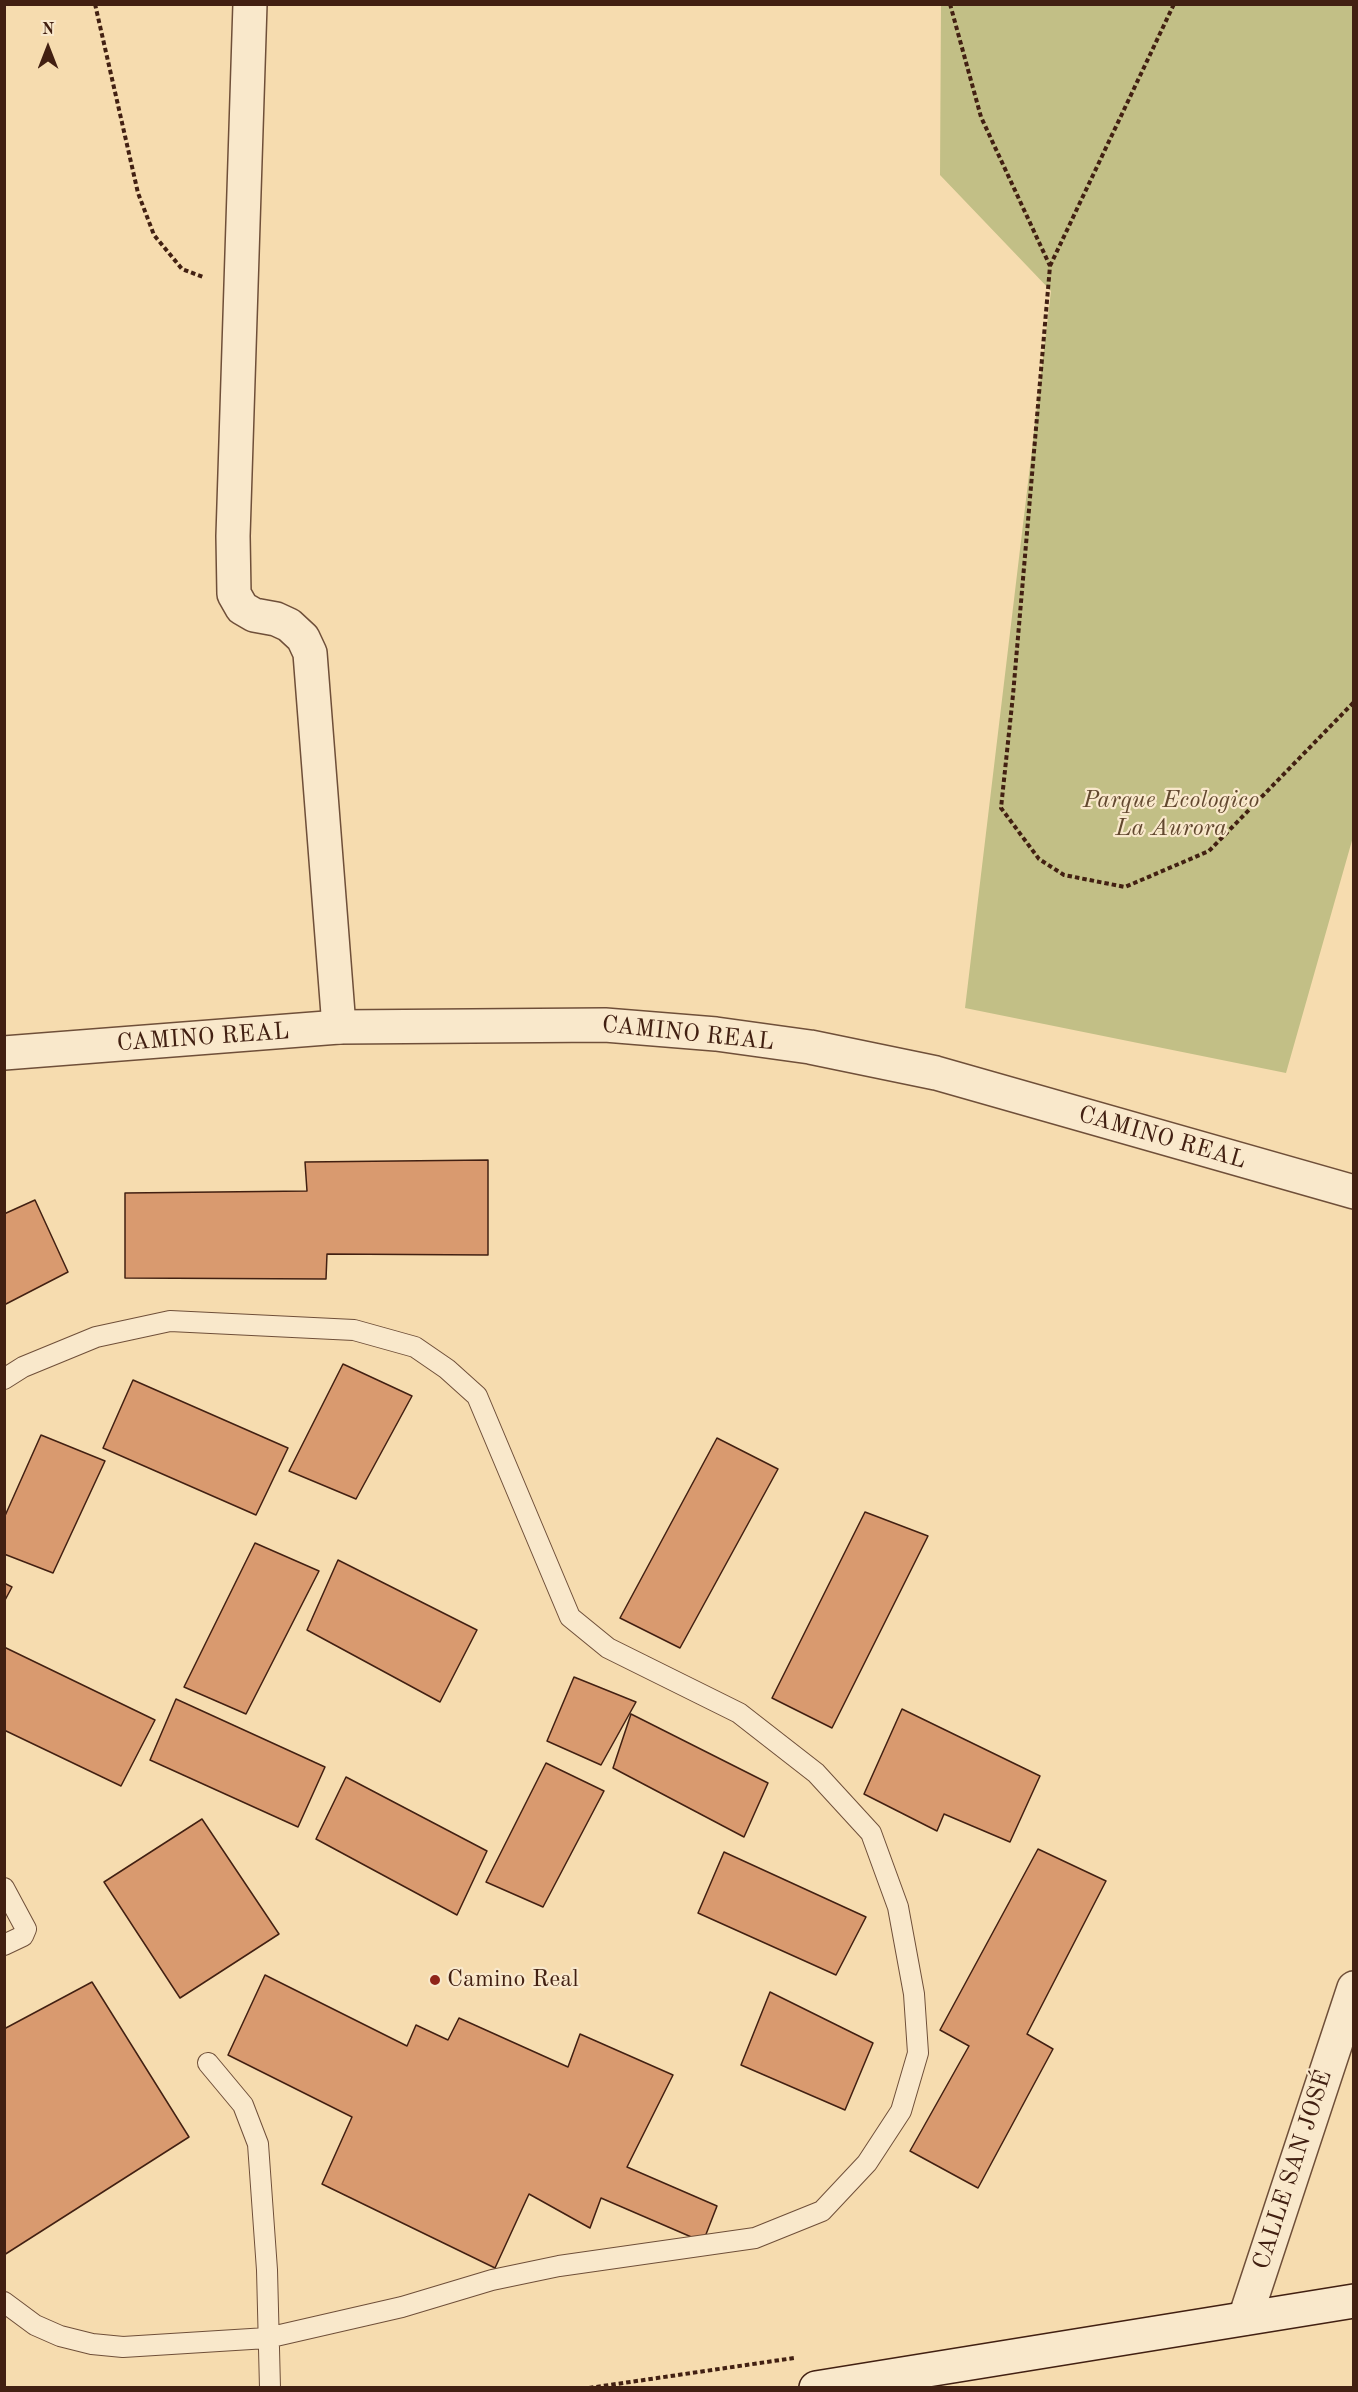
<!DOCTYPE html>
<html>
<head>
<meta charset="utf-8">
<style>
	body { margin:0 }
	#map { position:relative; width:1358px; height:2392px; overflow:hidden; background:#f6dcaf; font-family:"Old Standard TT",serif }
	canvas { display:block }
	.frame { position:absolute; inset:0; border:6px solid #422012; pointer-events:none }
	.north { position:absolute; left:18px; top:18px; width:60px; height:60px; -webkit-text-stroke:4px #f9e8cb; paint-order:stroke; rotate:0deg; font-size:16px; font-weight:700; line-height:24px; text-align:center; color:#422012 }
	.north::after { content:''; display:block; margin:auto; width:21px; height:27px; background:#422012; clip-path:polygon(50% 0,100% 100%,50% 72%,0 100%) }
</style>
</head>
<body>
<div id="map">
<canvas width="1358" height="2392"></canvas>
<div class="frame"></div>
<div class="north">N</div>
</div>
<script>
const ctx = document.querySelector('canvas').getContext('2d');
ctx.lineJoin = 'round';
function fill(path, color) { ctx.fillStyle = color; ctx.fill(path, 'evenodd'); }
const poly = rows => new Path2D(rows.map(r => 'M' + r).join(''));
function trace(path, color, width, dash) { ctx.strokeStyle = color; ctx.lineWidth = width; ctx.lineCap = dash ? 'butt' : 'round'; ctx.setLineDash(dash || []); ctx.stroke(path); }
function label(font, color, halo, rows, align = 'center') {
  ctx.font = font + ' "Old Standard TT",serif'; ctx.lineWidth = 4.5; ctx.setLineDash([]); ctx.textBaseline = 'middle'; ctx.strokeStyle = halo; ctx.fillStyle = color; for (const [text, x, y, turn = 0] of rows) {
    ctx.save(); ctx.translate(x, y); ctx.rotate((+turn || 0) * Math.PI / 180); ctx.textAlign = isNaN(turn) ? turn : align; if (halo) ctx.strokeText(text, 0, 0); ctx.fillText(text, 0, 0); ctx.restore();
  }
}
const green = poly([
	[941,5,1353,5,1353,837,1286,1073,965,1008,1051,291,940,175]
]);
const building = poly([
	[488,1160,488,1255,327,1254,326,1279,125,1278,125,1193,307,1191,305,1162,488,1160],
	[35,1200,68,1272,4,1305,4,1214,35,1200],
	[343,1364,412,1396,356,1499,289,1471,343,1364],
	[133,1380,288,1448,256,1515,103,1448,133,1380],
	[41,1435,105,1461,53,1573,4,1554,4,1518,41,1435],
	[717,1438,778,1469,680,1648,620,1618,717,1438],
	[865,1512,928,1536,832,1728,772,1698,865,1512],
	[255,1543,319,1571,246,1714,184,1687,255,1543],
	[338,1560,477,1630,440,1702,307,1630,338,1560],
	[4,1583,12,1587,4,1602,4,1583],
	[4,1647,155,1720,121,1786,4,1730,4,1647],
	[574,1677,636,1702,601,1765,547,1741,574,1677],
	[176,1699,325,1767,298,1827,150,1760,176,1699],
	[902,1709,1040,1776,1010,1842,944,1814,937,1831,864,1794,902,1709],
	[631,1714,768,1783,744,1837,613,1768,631,1714],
	[546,1763,604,1791,543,1907,486,1882,546,1763],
	[346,1777,487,1851,457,1915,316,1839,346,1777],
	[202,1819,279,1934,180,1998,104,1882,202,1819],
	[1038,1849,1106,1881,1027,2034,1053,2049,978,2188,910,2151,969,2046,940,2030,1038,1849],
	[724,1852,866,1917,836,1975,698,1913,724,1852],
	[265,1975,407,2046,416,2025,448,2040,459,2018,568,2067,580,2034,673,2075,627,2167,717,2206,703,2242,601,2198,590,2228,529,2194,495,2268,322,2184,352,2117,228,2055,265,1975],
	[92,1982,189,2137,4,2255,4,2029,92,1982],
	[770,1992,873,2043,845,2110,741,2065,770,1992]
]);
const path = poly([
	[95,4,138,193,154,235,182,269,203,277],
	[950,4,981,117,1050,266,1013,695,1001,808,1039,859,1064,875,1125,887,1209,851,1354,702],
	[1050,266,1174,4],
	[589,2388,794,2358]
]);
const service = poly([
	[4,1379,23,1367,96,1337,170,1321,354,1330,415,1347,447,1369,477,1396,570,1617,608,1648,739,1713,816,1773,871,1833,898,1907,914,1994,918,2053,901,2111,867,2163,822,2211,755,2238,559,2266,492,2280,402,2307,267,2338,123,2347,92,2344,60,2336,35,2325,4,2302],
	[4,1888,26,1929,23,1936,4,1945],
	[208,2063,243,2105,258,2144,267,2270,270,2388]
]);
const minor = poly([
	[250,4,233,536,234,594,242,608,254,615,276,619,289,625,303,638,310,653,339,1027],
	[1245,2318,1354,1988]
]);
const tertiary = poly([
	[4,1053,339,1027,605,1025,716,1034,810,1047,936,1073,1354,1192]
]);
const secondary = poly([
	[816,2388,1354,2301]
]);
const markers = [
	[435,1980,6,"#8f2418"]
];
const parkNames = [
	["Parque Ecologico",1171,801],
	["La Aurora",1171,829]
];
const streetNames = [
	["CAMINO REAL",688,1034,6],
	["CAMINO REAL",203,1038,-4],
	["CAMINO REAL",1162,1138,16],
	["CALLE SAN JOSÉ",1293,2170,-72]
];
const poiNames = [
	["Camino Real",447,1980]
];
fill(green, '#c2bf86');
fill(building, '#d99a6f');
trace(building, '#422012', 1.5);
trace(service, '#6f4f39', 22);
trace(minor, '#6f4f39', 36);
trace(tertiary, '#6f4f39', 36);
trace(secondary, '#422012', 36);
trace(path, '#422012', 4, [4.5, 3]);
trace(service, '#f9e8cb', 20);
trace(minor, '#f9e8cb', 33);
trace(tertiary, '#f9e8cb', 33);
trace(secondary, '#f9e8cb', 33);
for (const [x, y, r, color] of markers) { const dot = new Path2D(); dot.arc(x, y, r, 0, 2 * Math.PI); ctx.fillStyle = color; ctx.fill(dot); trace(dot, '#f9e8cb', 2); }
label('italic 24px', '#62482f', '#f9e8cb', parkNames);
label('24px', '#422012', '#f9e8cb', streetNames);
label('24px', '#422012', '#f9e8cb', poiNames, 'left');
</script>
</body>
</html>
